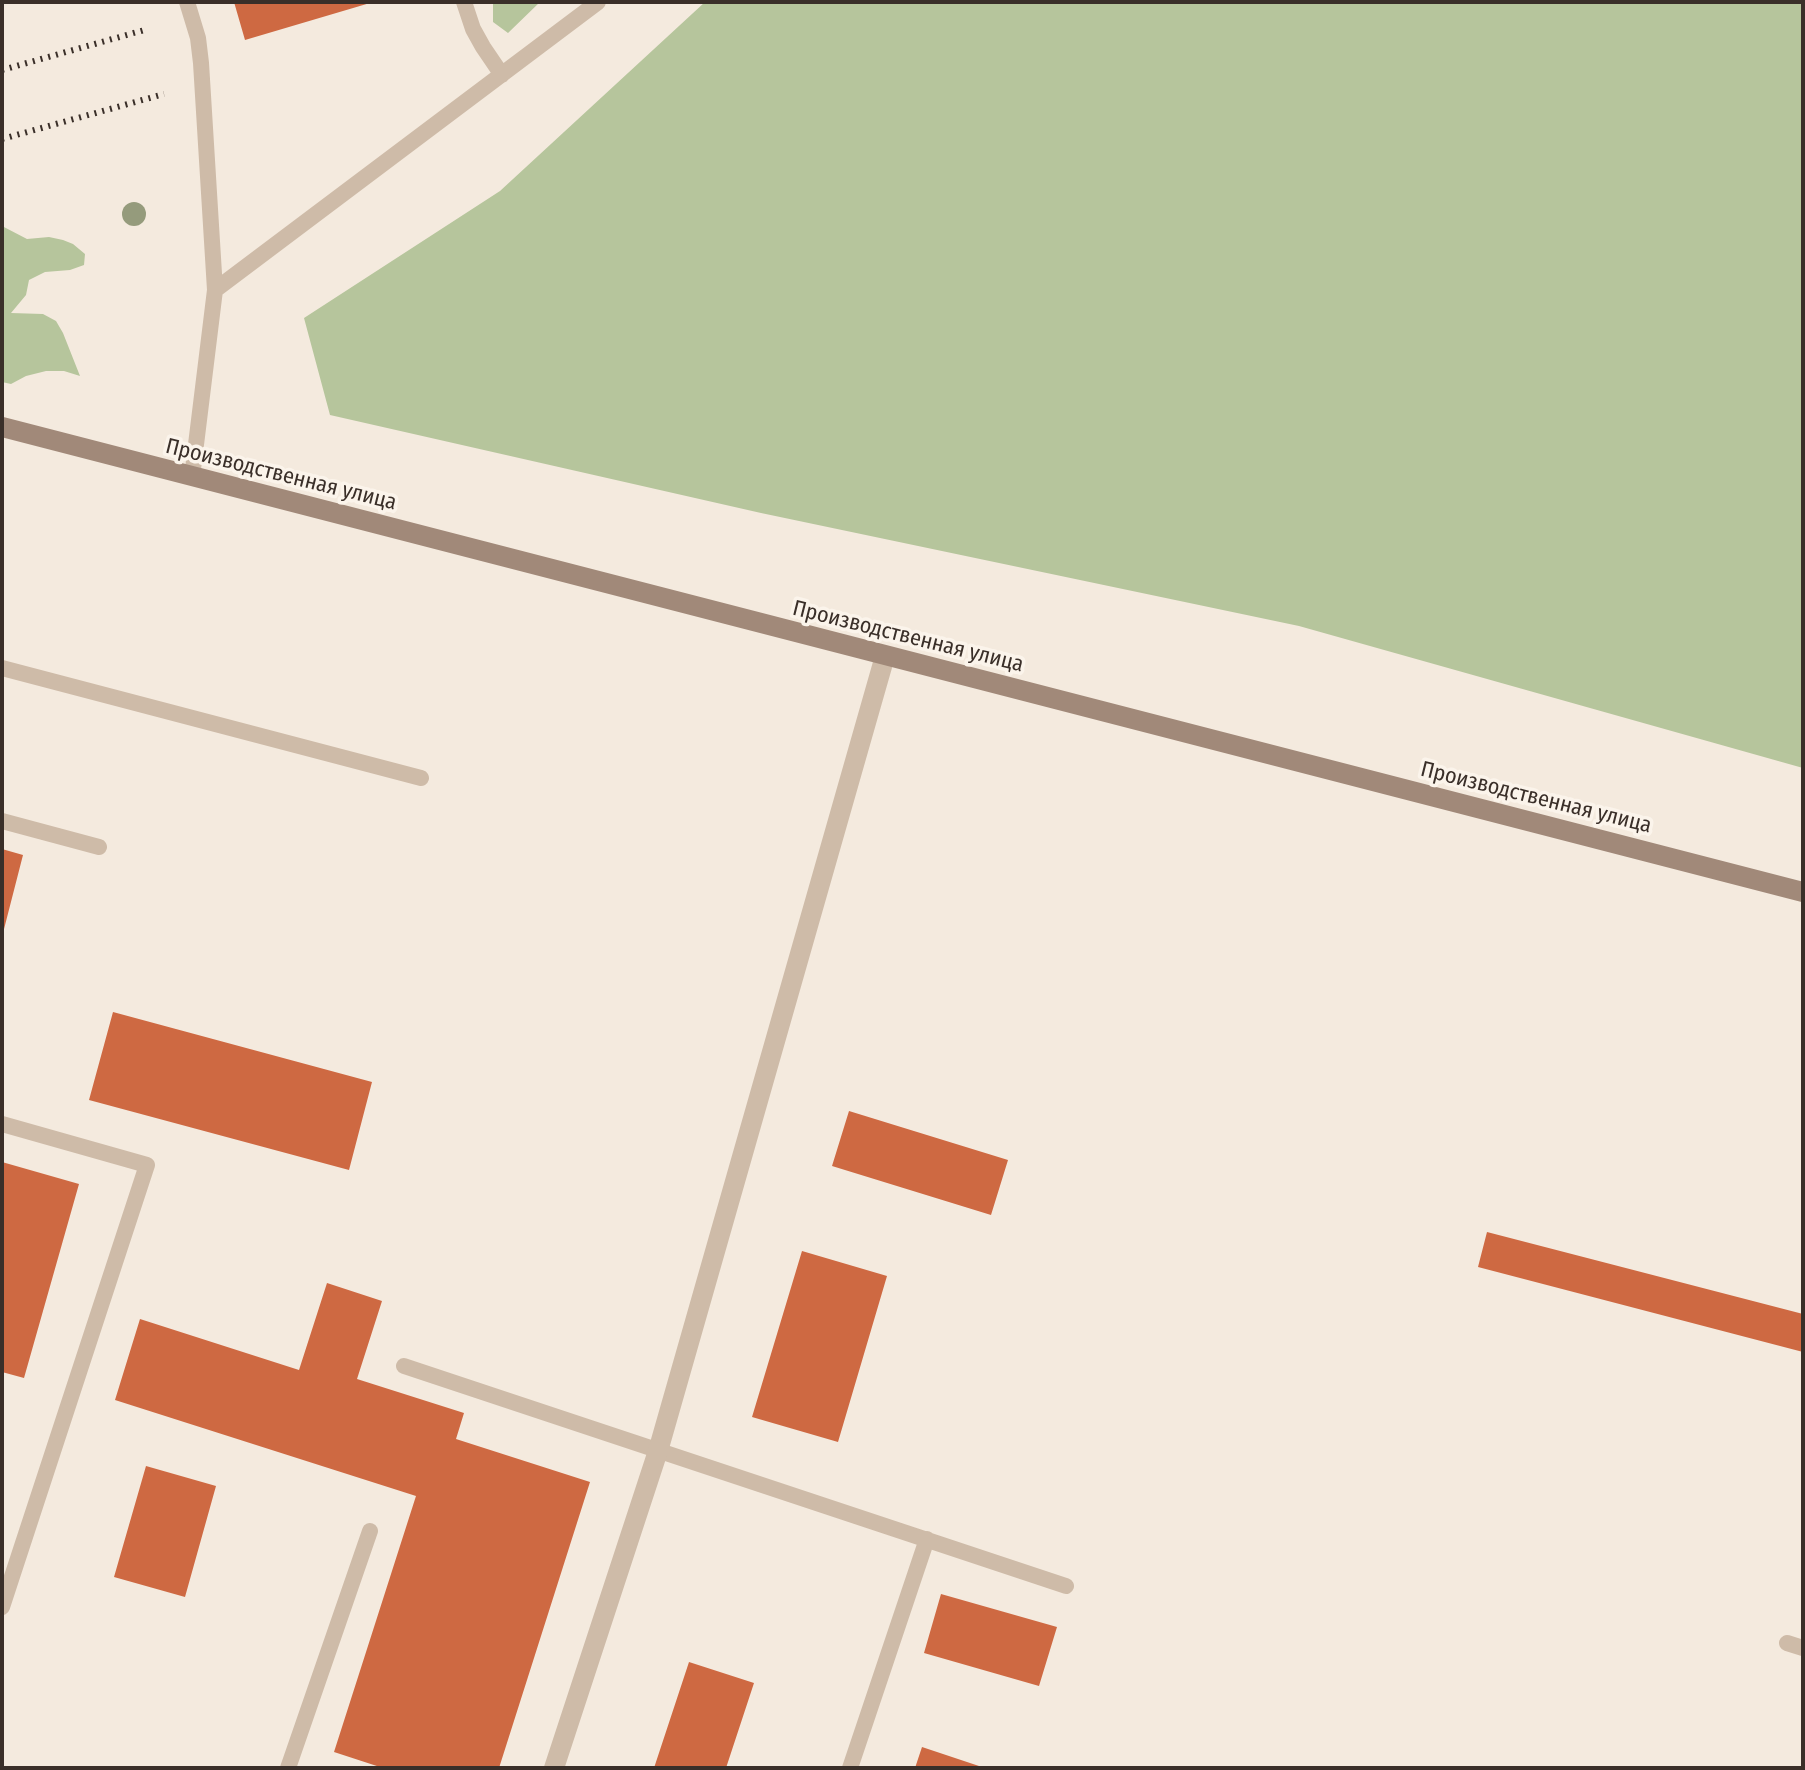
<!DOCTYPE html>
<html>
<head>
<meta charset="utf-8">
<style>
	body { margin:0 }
	#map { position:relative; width:1805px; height:1770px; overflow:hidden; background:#f4eade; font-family:"Fira Sans Condensed",sans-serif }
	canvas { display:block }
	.frame { position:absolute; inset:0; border:4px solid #3a2f29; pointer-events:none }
</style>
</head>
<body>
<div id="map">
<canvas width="1805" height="1770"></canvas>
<div class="frame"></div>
</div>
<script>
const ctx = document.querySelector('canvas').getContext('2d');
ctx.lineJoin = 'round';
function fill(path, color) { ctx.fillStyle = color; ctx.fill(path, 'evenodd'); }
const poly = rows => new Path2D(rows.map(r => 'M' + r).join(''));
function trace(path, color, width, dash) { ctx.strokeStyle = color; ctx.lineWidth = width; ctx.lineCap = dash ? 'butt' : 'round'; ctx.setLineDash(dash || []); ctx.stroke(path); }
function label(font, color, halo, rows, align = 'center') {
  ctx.font = font + ' "Fira Sans Condensed",sans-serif'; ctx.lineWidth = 7; ctx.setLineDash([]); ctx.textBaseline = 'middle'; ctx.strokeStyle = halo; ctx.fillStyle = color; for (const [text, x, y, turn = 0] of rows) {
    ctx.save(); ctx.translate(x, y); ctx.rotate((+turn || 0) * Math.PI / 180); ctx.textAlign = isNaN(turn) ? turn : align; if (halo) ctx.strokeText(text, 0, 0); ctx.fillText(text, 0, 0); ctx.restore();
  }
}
const green = poly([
	[493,2,540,2,508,33,493,22],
	[705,2,1803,2,1803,768,1299,626,761,513,330,415,304,318,500,191],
	[2,226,27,239,49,237,63,240,73,244,85,254,84,265,70,270,45,272,29,280,26,295,11,313,43,314,56,321,63,333,80,376,64,371,46,371,26,376,11,384,2,382]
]);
const building = poly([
	[234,2,370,2,370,3,245,40],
	[2,849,23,855,3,933,2,933],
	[113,1012,372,1082,349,1170,89,1100],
	[849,1111,1008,1160,991,1215,832,1166],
	[2,1162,79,1184,24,1378,2,1372],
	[1487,1232,1803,1314,1803,1352,1478,1267],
	[802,1251,887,1276,838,1442,752,1417],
	[327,1283,382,1301,357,1379,464,1413,456,1439,590,1482,499,1768,383,1768,334,1752,416,1496,115,1400,140,1319,299,1370],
	[146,1466,216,1486,185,1597,114,1577],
	[941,1594,1057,1627,1039,1686,924,1653],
	[689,1662,754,1683,726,1768,654,1768],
	[922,1747,982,1767,982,1768,915,1768]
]);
const service = poly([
	[187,2,198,38,201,63,215,290,192,477],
	[464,2,473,29,483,47,502,75],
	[215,290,598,2],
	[2,668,421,778],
	[2,821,99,847],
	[2,1124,147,1165,2,1607],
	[404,1366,1066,1586],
	[1787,1643,1803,1648],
	[288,1768,370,1531],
	[850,1768,927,1539]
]);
const minor = poly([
	[554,1768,658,1451,885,656]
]);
const secondary = poly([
	[2,427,1803,892]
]);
const rail = poly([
	[2,70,148,29],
	[2,139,164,94]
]);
const trees = [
	[134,214]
];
const streetNames = [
	["Производственная улица",281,475,14],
	["Производственная улица",908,637,14],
	["Производственная улица",1536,798,14]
];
fill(green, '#b6c59c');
fill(building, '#ce6942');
trace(service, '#cebba8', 16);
trace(minor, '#cebba8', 20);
trace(secondary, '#a18979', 20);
trace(rail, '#3a2f29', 6, [2, 6]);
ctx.fillStyle = '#959b7c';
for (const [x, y] of trees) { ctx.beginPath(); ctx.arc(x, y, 12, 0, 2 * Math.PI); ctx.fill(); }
label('22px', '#3a2f29', '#fbf4eb', streetNames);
</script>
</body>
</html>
